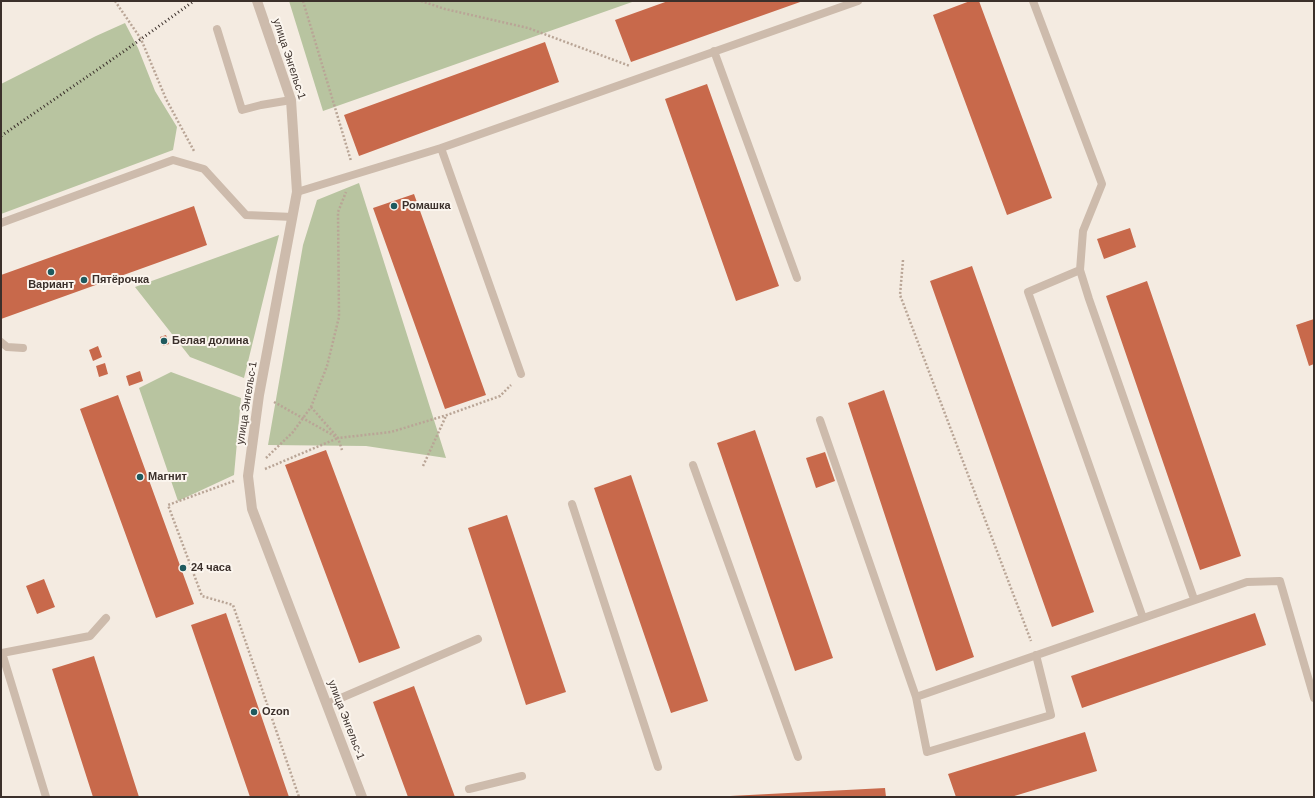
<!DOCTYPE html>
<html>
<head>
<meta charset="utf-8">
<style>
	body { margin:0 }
	#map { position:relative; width:1315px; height:798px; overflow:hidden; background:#f4ebe1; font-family:Helvetica,sans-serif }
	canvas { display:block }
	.frame { position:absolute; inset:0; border:2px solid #3b302b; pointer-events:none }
</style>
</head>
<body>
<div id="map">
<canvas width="1315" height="798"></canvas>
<div class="frame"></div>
</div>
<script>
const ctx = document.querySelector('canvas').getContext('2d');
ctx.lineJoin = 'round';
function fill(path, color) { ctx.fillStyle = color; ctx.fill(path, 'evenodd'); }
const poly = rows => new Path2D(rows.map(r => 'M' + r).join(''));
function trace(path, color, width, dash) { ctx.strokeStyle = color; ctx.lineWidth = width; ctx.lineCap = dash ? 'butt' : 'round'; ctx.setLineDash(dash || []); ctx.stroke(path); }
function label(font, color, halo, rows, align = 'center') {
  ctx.font = font + ' Helvetica,sans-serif'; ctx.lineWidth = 4; ctx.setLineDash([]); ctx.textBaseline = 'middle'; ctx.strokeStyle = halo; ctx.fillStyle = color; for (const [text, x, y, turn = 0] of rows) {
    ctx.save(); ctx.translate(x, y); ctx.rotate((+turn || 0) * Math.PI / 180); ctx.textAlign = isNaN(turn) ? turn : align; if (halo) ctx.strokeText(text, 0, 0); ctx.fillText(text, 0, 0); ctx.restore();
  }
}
const green = poly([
	[289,1,635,1,323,111],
	[125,23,138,48,155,91,177,127,173,150,1,214,1,84,96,36],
	[359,183,446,458,366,446,268,445,303,245,317,200],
	[279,235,244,378,190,357,135,287],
	[171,372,241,398,234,475,178,501,139,388]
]);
const building = poly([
	[668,1,803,1,631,62,615,20],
	[970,1,979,1,1052,198,1007,215,933,15],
	[545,42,559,82,359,156,344,115],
	[707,84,779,286,736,301,665,99],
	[414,194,486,395,445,409,373,208],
	[194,206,207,245,1,319,1,275],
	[1130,228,1136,247,1104,259,1097,239],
	[972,266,1094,612,1052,627,930,281],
	[1147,281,1241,556,1200,570,1106,296],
	[1314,319,1314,364,1309,366,1296,325],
	[166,335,169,344,163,346,160,337],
	[98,346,102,357,93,361,89,350],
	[105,363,108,374,99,377,96,366],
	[140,371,143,381,129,386,126,376],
	[884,390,974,657,936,671,848,403],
	[118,395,194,604,156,618,80,409],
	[755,430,833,658,795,671,717,443],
	[326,450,400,648,359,663,285,465],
	[825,452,835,481,816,488,806,458],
	[631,475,708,701,671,713,594,488],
	[507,515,566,692,526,705,468,528],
	[44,579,55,607,37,614,26,586],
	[226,613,289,797,250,797,191,625],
	[1255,613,1266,645,1082,708,1071,676],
	[94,656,139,797,93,797,52,669],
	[414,686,455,797,408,797,373,702],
	[1085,732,1097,771,1011,797,956,797,948,774],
	[885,788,886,797,730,797,730,796]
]);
const path = poly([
	[115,1,141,39,166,99,194,151],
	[303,1,351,161],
	[421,1,445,9,528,28,630,66],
	[903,260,900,295,1031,641],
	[274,402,338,438,391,432,447,415,500,396,511,385],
	[311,407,338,438,342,450],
	[266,458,293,432,311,407,327,366,339,317,338,212,346,192],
	[423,466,446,416],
	[265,469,338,438],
	[234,481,168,505,202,596,233,605,299,797]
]);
const service = poly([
	[1033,1,1102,184,1083,231,1080,270,1089,299,1194,599],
	[217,29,242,110,261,105,291,100],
	[714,51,797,278],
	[441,148,521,374],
	[297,192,441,148,858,1],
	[1,223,173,160,204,169,246,215,293,217],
	[1080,270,1028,292,1143,618],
	[1,342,7,347,23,348],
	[820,420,916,697,927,752,1051,715,1036,655],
	[693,465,798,757],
	[572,504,658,767],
	[916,697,1247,582,1280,581,1314,698],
	[327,704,478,639],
	[469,789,522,776],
	[46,797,2,653,90,636,106,618]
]);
const minor = poly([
	[257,1,291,100,297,192,259,395,248,476,252,509,362,797]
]);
const rail = poly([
	[1,136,123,52,194,1]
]);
const markers = [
	[394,206,4,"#1f5a5e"],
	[51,272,4,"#1f5a5e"],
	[84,280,4,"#1f5a5e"],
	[164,341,4,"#1f5a5e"],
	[140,477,4,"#1f5a5e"],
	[183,568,4,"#1f5a5e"],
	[254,712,4,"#1f5a5e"]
];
const streetNames = [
	["улица Энгельс-1",289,59,72],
	["улица Энгельс-1",247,403,-81],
	["улица Энгельс-1",346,720,69]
];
const poiNames = [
	["Ромашка",402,206],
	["Пятёрочка",92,280],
	["Вариант",51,285,"center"],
	["Белая долина",172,341],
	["Магнит",148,477],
	["24 часа",191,568],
	["Ozon",262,712]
];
fill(green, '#b8c4a0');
fill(building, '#c8694b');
trace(path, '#b9a596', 2.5, [2, 2]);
trace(service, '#cdbbac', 8);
trace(minor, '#cdbbac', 10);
trace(rail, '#3b302b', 3, [1, 3]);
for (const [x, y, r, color] of markers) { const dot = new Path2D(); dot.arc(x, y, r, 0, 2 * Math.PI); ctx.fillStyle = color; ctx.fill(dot); trace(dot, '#fbf5ee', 1.5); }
label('11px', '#3b302b', '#fbf5ee', streetNames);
label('bold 11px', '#3b302b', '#fbf5ee', poiNames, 'left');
</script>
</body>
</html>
